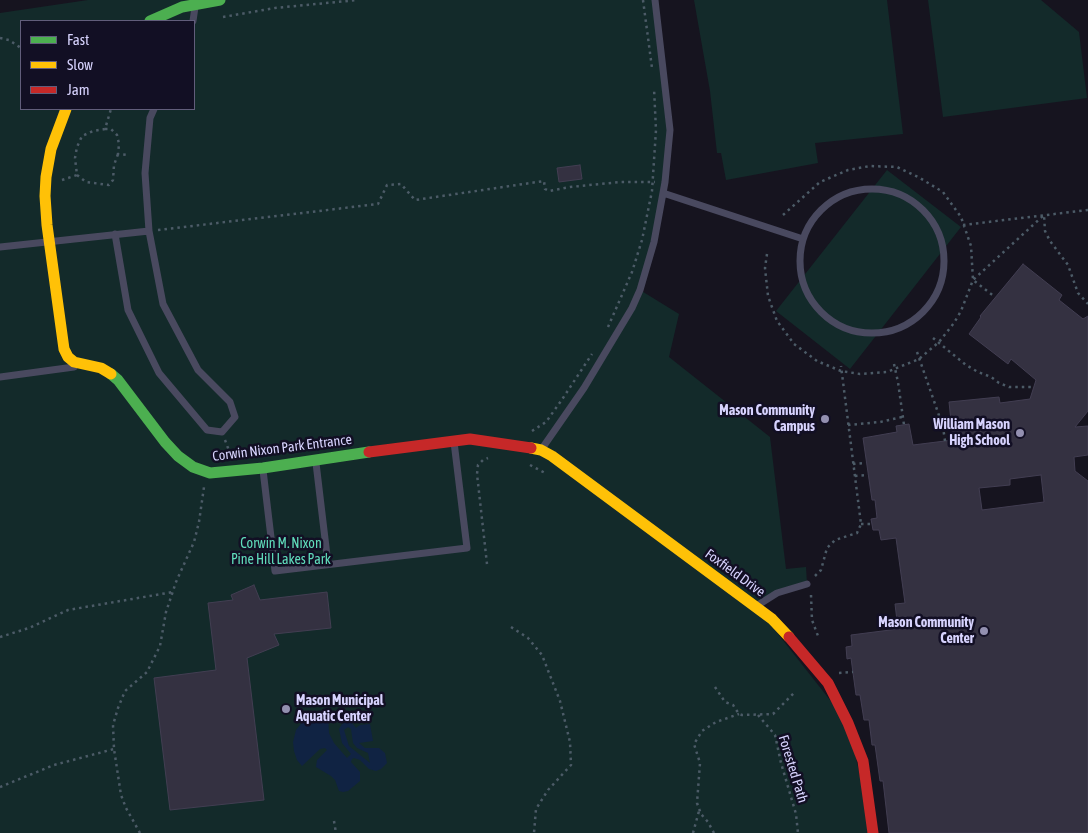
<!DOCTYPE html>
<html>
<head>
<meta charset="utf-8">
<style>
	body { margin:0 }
	#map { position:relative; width:1088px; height:833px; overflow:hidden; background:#16141f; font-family:"Asap Condensed",sans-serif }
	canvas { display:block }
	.legend { position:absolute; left:20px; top:20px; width:175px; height:90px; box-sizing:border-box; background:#120f24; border:1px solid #615d7b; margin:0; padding:6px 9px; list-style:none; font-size:15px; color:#d7d3fe }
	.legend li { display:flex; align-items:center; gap:10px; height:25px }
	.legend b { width:25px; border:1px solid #615d7b }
</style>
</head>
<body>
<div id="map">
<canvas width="1088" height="833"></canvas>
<ul class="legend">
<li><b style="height:6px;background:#4caf50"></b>Fast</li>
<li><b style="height:6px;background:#ffc107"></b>Slow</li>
<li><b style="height:6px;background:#c62828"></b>Jam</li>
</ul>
</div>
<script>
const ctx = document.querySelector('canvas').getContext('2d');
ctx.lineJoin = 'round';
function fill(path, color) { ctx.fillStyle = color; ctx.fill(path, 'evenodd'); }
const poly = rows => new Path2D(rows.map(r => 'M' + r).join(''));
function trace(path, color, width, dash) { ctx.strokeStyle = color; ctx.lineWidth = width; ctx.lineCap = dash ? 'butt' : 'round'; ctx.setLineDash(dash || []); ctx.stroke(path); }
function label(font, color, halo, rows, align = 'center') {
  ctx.font = font + ' "Asap Condensed",sans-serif'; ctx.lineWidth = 5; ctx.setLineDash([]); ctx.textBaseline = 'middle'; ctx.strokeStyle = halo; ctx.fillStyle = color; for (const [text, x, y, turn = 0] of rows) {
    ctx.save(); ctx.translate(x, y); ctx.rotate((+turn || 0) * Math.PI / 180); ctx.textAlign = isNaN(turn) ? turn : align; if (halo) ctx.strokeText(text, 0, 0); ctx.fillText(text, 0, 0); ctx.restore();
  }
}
const green = poly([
	[88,0,655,0,670,130,665,182,640,290,679,314,669,357,770,437,786,569,806,567,807,584,777,593,756,606,848,723,873,833,0,833,0,13],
	[21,21,194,21,194,109,21,109],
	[694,0,887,0,903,134,815,143,818,163,726,180,721,153,717,153,710,91],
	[928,0,1041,0,1079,32,1087,98,943,117],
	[887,170,961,227,850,369,776,311]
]);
const water = poly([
	[315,713,328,713,329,733,334,743,347,758,351,754,342,743,339,729,342,724,347,722,352,723,356,728,360,725,370,724,373,741,359,743,365,748,379,748,385,753,387,763,381,769,376,771,369,769,360,760,354,758,352,759,351,762,360,772,360,781,348,791,343,792,339,791,335,780,331,776,316,767,317,760,327,750,325,748,320,749,302,766,297,760,294,751,293,742,296,730,304,720],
	[348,727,351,729,353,743,357,748,368,753,370,763,349,746,344,730]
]);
const building = poly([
	[580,165,582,179,559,182,557,168,580,165],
	[1023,264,1062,295,1059,300,1083,319,1088,316,1088,411,1075,427,1088,426,1088,455,1074,457,1075,471,1088,481,1088,833,889,833,883,781,880,781,875,745,872,745,869,720,864,720,860,695,856,695,851,658,847,659,846,647,852,646,851,635,898,629,895,604,905,603,896,538,881,540,879,530,873,530,871,519,877,518,875,500,872,500,863,438,897,432,896,426,909,424,913,445,953,440,949,402,999,397,1000,403,1030,399,1036,380,1011,359,1008,364,969,334,981,317,980,316,1023,264],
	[1041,475,1044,502,982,510,979,488,1010,485,1010,479,1041,475],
	[254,585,260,600,327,592,331,628,274,634,279,645,247,658,264,800,170,810,154,678,216,670,208,603,233,600,231,595,254,585]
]);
const path = poly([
	[643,0,652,68],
	[223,17,275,8,358,0],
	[0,38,9,40,21,48],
	[105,129,111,129,117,135,119,144,118,154,127,155],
	[77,175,86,182,109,185,113,180,114,165,118,154],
	[62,180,77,175,75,158,77,147,82,136,93,131,105,129,111,109],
	[783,215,820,182,848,170,870,166,897,167,920,178,943,192,961,217,971,246,973,280,995,297],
	[963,225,1088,210],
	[158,230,378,204,387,185,401,184,415,200,544,181,545,189,549,191,570,187,621,182,655,182],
	[767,254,765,268,768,296,777,321,794,344,817,361,841,371,860,374,887,372,919,359,939,342,954,323,961,311,973,280,1044,215,1045,231,1050,241,1068,265,1078,293,1088,304],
	[608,327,632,272,642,240,652,191,656,130,654,88],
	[933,338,966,365,978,372,991,377,999,383,1009,387,1033,387],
	[917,352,943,427,945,441],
	[894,364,898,382,904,425],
	[848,425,880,422,902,417],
	[532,431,546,422,561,401,592,354],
	[225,440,231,456],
	[853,464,866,463],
	[530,465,547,474],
	[855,476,868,475],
	[861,524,872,524],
	[487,564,477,474,478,465,483,460,488,458],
	[815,576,821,570,827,548,835,540,857,533,861,524,841,366],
	[811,595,812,620,818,636],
	[511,627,528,638,542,655,560,701,570,742,571,765,548,790,536,809,534,833],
	[0,637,29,628,68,610,173,592],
	[839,673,853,672],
	[715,687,725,702,733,705,739,714,742,715,773,714,794,693],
	[758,715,775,735,781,763,796,814,798,833],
	[0,787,54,765,114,749],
	[334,821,336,833],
	[140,833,126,808,121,795,114,749,113,725,118,708,125,691,147,672,160,646,166,612,176,582,194,542,199,522,204,487],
	[693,833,699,811],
	[714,833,708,822,701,814,697,803,700,763,694,744,702,731,716,722,739,714]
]);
const lane = poly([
	[193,21,195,7],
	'800 261a72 72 0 1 1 144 0a72 72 0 1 1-144 0Z',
	[663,193,803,239],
	[115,234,128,310,159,373,207,430,222,432,235,417,230,402,198,370,163,304,149,231],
	[0,247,149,231,145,173,150,118,154,109],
	[0,377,74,367],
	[541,450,584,388,632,308,640,290,654,242,665,182,670,130,655,0],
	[316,463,328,564],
	[263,470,275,571,467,548,454,442],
	[758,605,777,593,807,584]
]);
const fast = poly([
	[150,21,182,7,220,0],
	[111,374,118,380,165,442,178,456,193,467,210,473,263,468,369,452]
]);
const slow = poly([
	[66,109,51,149,46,177,45,196,47,225,64,349,68,357,74,362,101,368,111,374],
	[531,448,541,450,552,456,772,619,789,637]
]);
const jam = poly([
	[369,452,470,439,531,448],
	[789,637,828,683,848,723,863,761,873,833]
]);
const markers = [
	[825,419,5,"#9390b0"],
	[1020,433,5,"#9390b0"],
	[984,631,5,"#9390b0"],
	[286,709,5,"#9390b0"]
];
const poiNames = [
	["Mason Community",815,411],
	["Campus",815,427],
	["William Mason",1010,425],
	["High School",1010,441],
	["Mason Community",974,623],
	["Center",974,639],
	["Mason Municipal",296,701,"left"],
	["Aquatic Center",296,717,"left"]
];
const streetNames = [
	["Corwin Nixon Park Entrance",282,448,-7],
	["Foxfield Drive",735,573,36],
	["Forested Path",793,769,73]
];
const parkNames = [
	["Corwin M. Nixon",281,544],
	["Pine Hill Lakes Park",281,560]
];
fill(green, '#132a2a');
fill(water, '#102343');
fill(building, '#343141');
trace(building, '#423e52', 1);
trace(path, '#4c5b67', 2.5, [2.5, 4]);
trace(lane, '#49495f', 7);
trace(fast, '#4caf50', 11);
trace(slow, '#ffc107', 11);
trace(jam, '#c62828', 11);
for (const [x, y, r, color] of markers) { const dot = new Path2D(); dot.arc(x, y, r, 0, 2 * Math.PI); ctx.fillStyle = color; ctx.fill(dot); trace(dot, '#120f24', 2); }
label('bold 14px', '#d7d3fe', '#120f24', poiNames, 'right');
label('14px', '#d7d3fe', '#120f24', streetNames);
label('14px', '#60dcbb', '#120f24', parkNames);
</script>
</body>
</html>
